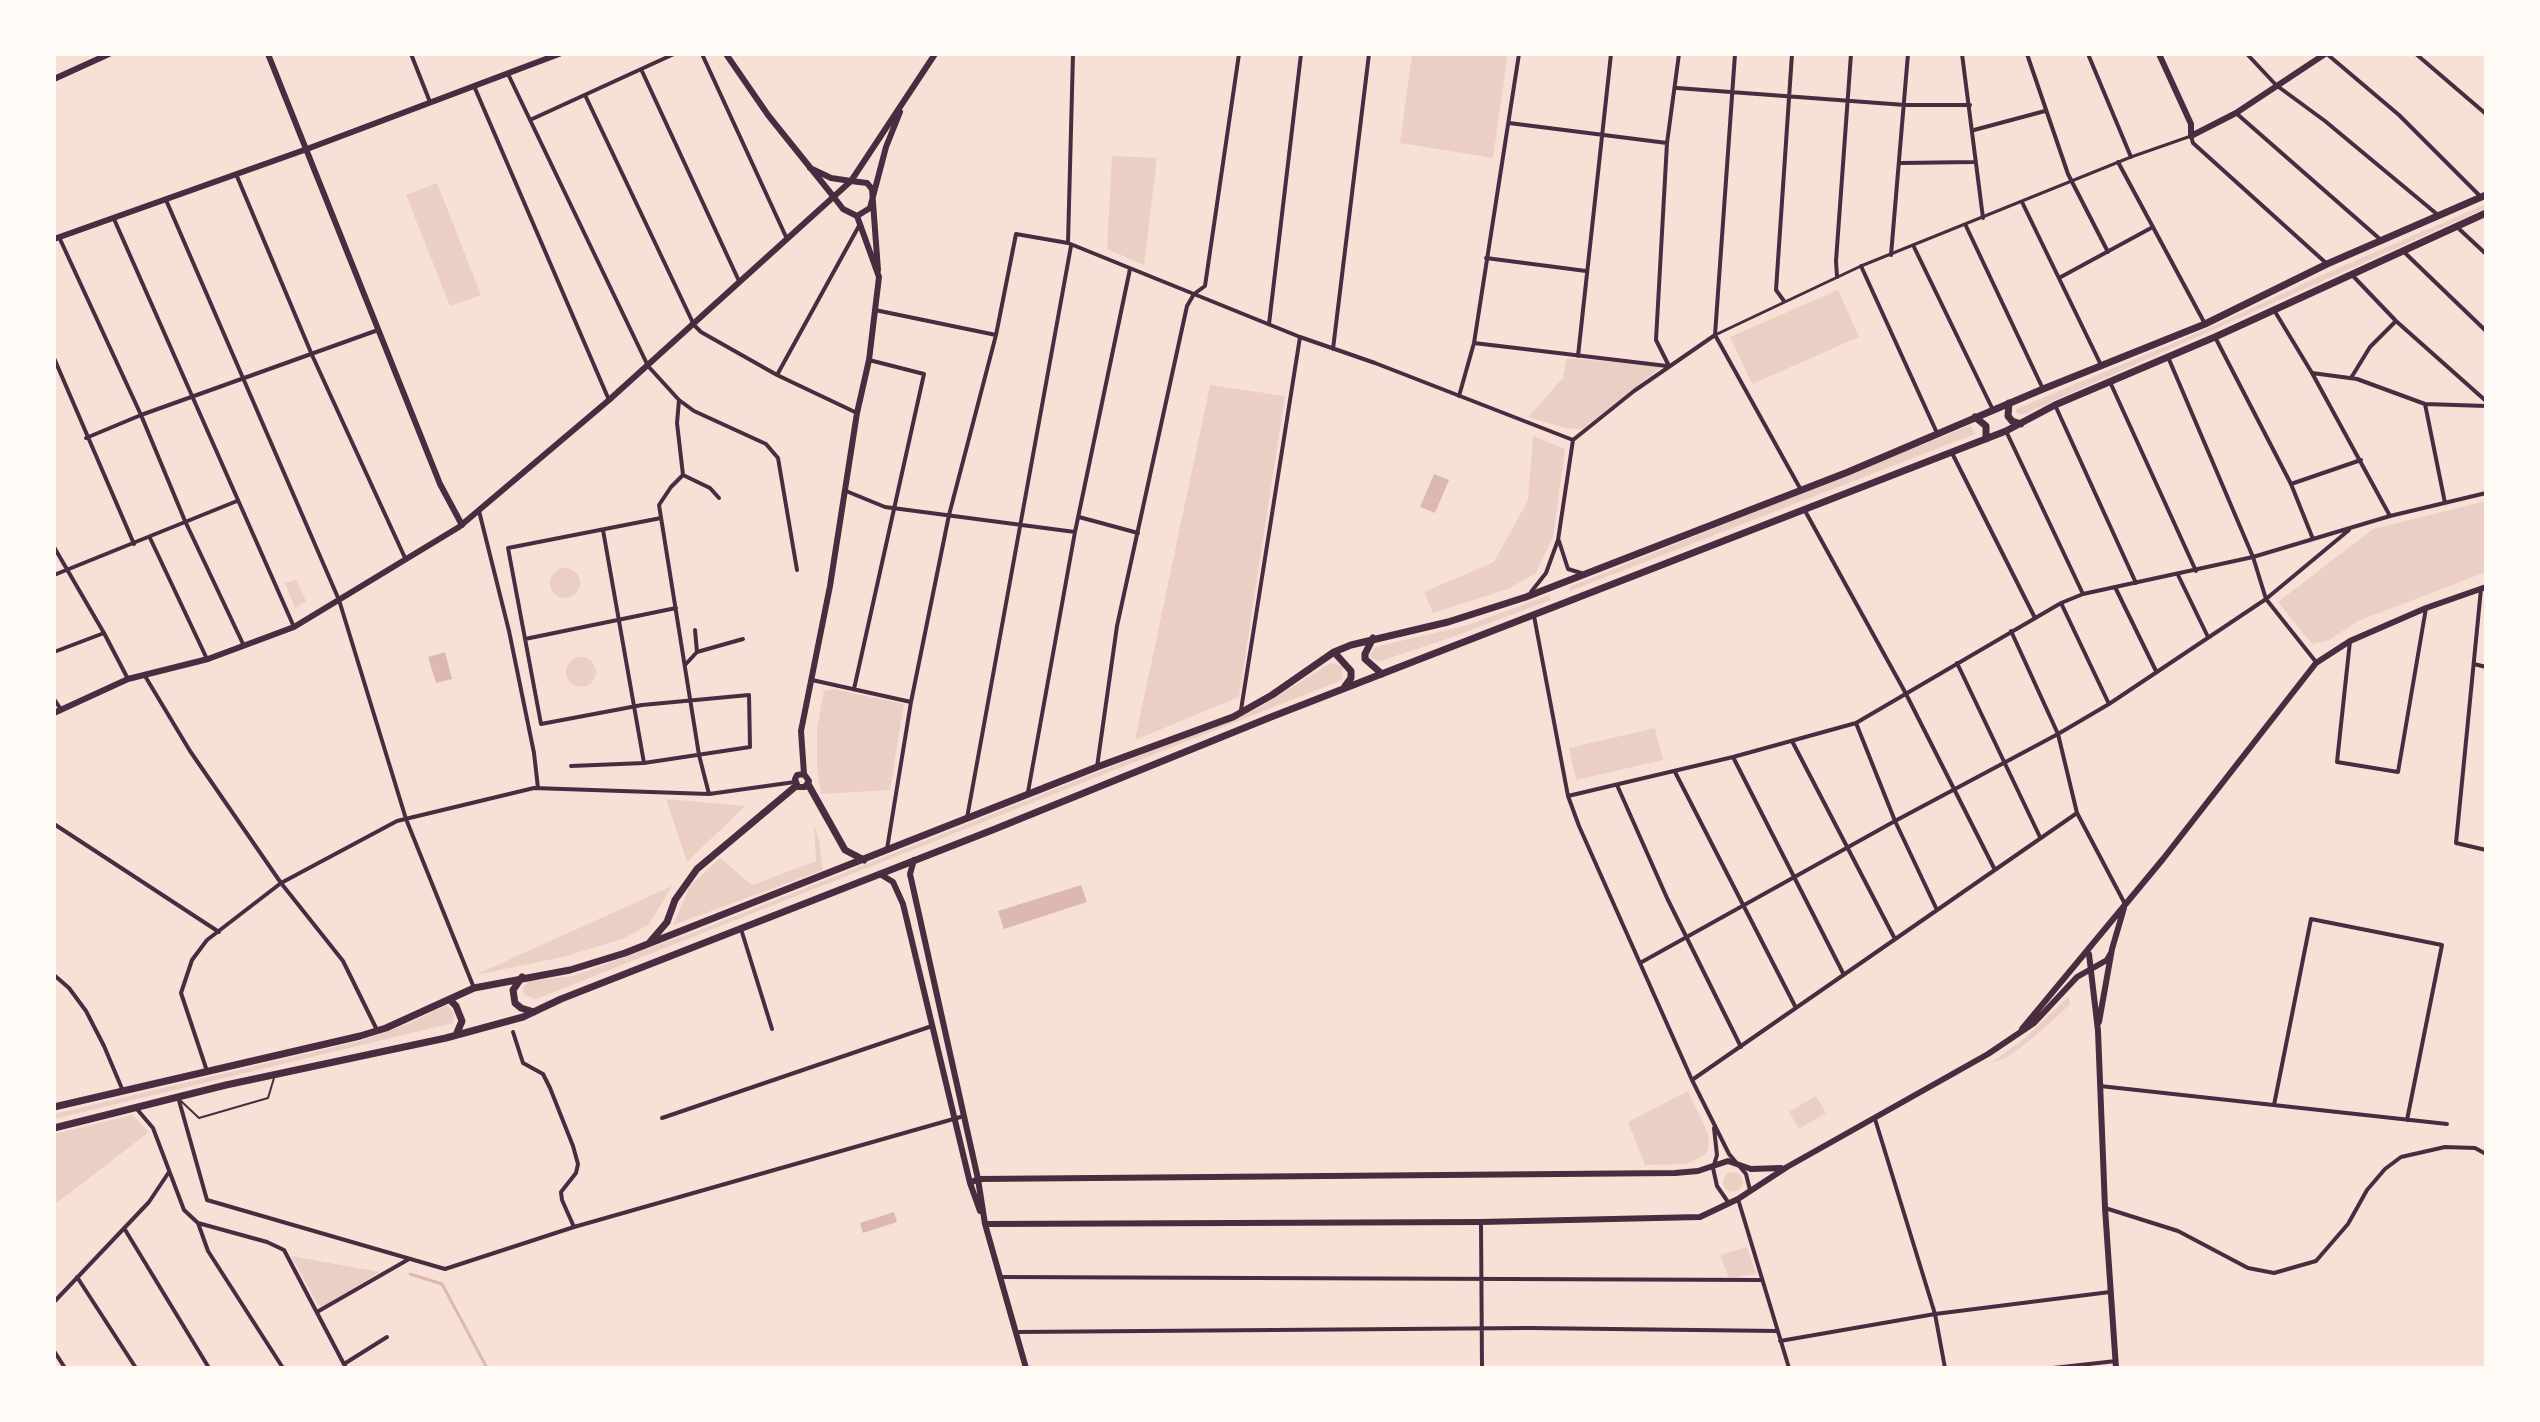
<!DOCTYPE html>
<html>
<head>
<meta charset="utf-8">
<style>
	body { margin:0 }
	#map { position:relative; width:2540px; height:1422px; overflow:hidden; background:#f7e1d7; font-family:Barlow,sans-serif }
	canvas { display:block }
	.frame { position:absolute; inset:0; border:56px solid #fffaf5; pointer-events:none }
</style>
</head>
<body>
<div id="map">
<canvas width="2540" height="1422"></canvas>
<div class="frame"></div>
</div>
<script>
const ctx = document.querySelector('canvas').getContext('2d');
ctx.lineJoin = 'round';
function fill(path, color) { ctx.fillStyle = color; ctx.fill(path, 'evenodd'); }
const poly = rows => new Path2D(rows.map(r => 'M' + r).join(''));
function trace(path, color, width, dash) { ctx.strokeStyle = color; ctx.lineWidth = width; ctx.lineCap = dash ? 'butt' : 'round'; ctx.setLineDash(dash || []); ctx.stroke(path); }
const green = poly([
	[1412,54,1508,54,1493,158,1400,143],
	[1112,156,1157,158,1144,265,1107,249],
	[437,183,481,295,450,306,406,195],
	[2486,204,2486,208,2022,415,2016,412,2016,409,2216,325,2313,279],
	[1838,290,1859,337,1752,384,1730,337],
	[1567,358,1639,364,1661,367,1582,429,1565,428,1528,417,1563,378],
	[1210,385,1285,396,1239,697,1135,740],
	[1971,425,1975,434,1570,591,1569,587],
	[1533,436,1565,449,1553,537,1536,573,1508,589,1433,613,1424,592,1494,562,1528,500],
	[2486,501,2486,572,2358,621,2329,640,2312,644,2278,602,2373,529],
	'550 583a15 15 0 1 1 30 0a15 15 0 1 1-30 0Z',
	[296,580,306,601,295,608,285,583],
	[1549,595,1551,600,1447,639,1381,661,1373,659,1370,655,1375,647,1468,625],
	'566 672a15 15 0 1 1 30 0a15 15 0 1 1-30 0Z',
	[1331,663,1343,666,1342,680,536,999,524,995,523,988,528,981,573,976,705,928,1257,709],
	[834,689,904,704,890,790,821,794,817,769,817,728,824,691],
	[1655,728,1663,760,1576,780,1569,748],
	[666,799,745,806,687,862],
	[814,824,819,840,823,870,673,925,690,886,720,858,752,885,816,861],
	[672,886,649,924,625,938,563,957,475,975],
	[2068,997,2071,1004,2028,1042,2006,1058,1991,1063,2025,1038],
	[447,1005,454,1013,453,1023,54,1119,54,1114,360,1041,410,1023],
	[1688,1091,1709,1136,1708,1150,1703,1156,1686,1164,1645,1165,1628,1122],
	[1816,1096,1826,1113,1799,1129,1789,1112],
	[132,1115,149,1132,54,1205,54,1134],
	'1723 1182a10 10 0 1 1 20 0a10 10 0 1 1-20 0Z',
	[1747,1247,1756,1274,1729,1278,1720,1255],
	[291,1256,380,1272,320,1308]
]);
const water = poly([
	[1434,474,1449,480,1435,513,1420,507],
	[445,652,452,679,436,683,428,657],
	[1081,885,1087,902,1004,929,998,911],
	[894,1212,897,1222,863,1233,860,1223]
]);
const stream = poly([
	[410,1274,442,1284,487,1368]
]);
const service = poly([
	[181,1101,199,1118,268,1098,274,1078]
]);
const pedestrian = poly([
	[1715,335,1861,266,2131,157,2191,136]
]);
const minor = poly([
	[411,54,430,102],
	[702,54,787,239],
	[1962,54,1983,218],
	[2027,54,2068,174,2108,252],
	[2088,54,2131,157],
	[2247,54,2276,85,2325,121,2438,215],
	[2327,54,2399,115,2480,196],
	[2416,54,2486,114],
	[641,69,739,281],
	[508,74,648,366,679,400,694,411,766,444,778,458,797,570],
	[474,86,609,400],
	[1677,88,1905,105,1970,105],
	[585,95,694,325,701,332,777,375,857,413],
	[2236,113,2381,240],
	[530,120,674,54],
	[1509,123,1667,143],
	[1974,130,2045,111],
	[2191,136,2193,143,2326,263],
	[2118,162,2204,322],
	[1901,163,1974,162],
	[236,174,312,355,406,560],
	[166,200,339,600,406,819,474,988],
	[2022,202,2101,365],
	[114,219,294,627],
	[1966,226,2043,389],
	[2457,227,2486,254],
	[59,237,141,415,185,521,244,646],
	[1068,243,1073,54],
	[1914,247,1993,410],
	[2403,251,2486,331],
	[1891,255,1908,54],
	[1486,258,1586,271],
	[1861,266,1937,433],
	[2353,276,2396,321,2486,401],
	[1837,277,1836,261,1851,54],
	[2059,278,2151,228],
	[1784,301,1776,290,1792,54],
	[875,310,996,335],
	[2274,310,2312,373,2390,516],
	[1269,324,1301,54],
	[1715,335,1735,54],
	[1715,335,1801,490],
	[2215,337,2291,484,2313,539],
	[1474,343,1667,366],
	[1333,349,1369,54],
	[1578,356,1611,54],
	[2168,357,2253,557,2266,599,2316,662],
	[54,358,134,544],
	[1669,366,1656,340,1667,143,1679,54],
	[2312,373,2357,379,2425,404,2486,406],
	[777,375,860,224],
	[2351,378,2370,347,2396,321],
	[2110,382,2196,571],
	[1459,396,1474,343,1519,54],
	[679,400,677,423,683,475,671,487,659,505,699,755,709,794],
	[2425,404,2445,503],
	[2055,405,2136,583],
	[2006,431,2083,594],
	[86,438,141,415,378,330],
	[1952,453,2035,618],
	[683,475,710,488,719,498],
	[2291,484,2361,460],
	[846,491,885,507,1075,532],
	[1804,509,1905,692,1995,870],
	[479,511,509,631,534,753,538,788],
	[1079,517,1138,533],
	[603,530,644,763],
	[150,538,207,659],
	[1559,541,1568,569,1581,573],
	[54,547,104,633,128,679],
	[54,575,237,501],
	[2178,575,2208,637],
	[2115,587,2156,671],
	[2481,589,2456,843,2486,850],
	[1531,592,1546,573,1558,540,1573,440,1634,391,1715,335],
	[2061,603,2109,704],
	[1534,616,1568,796,1579,826,1692,1080,1729,1154,1746,1174,1750,1190],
	[2011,631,2058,734,2077,813,2125,904],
	[525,639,676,608],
	[2350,641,2337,762,2398,772,2426,608],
	[54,652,104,633],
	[697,652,743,639],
	[1957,663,2040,837],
	[2474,664,2486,667],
	[685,665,697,652,695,630],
	[145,676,190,751,281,883,343,961,377,1030],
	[812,680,911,702],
	[854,689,924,374,869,360],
	[54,699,60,708],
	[1241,710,1300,337],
	[1856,723,1895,821,1937,910],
	[1792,741,1895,939],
	[1733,757,1844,975],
	[571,766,644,763,750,747,749,695,642,705,541,724,508,548,661,518],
	[1097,767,1117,626,1187,306,1194,294,1205,286,1239,54],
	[1675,772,1796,1008],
	[1617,785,1667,898,1741,1047],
	[1028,792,1075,532,1130,269],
	[1568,796,1733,757,1856,723,2061,603,2083,594,2253,557,2390,516,2486,493],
	[967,818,1071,246],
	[54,824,219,932],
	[887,849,911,702,949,515,996,335,1016,234,1068,243,1300,337,1375,363,1573,440],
	[741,929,772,1029],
	[1640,963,1895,821,2058,734,2109,704,2266,599,2349,530],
	[54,975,69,988,86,1011,104,1046,123,1091],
	[513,1032,523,1063,543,1074,550,1088,573,1146,578,1164,576,1173,561,1192,562,1200,574,1227],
	[207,1071,181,993,192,960,207,940,281,883,397,821,534,788,709,794,795,782],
	[1692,1080,2077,813],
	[2100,1086,2447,1124],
	[178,1097,207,1200,445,1269,574,1227,964,1116],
	[2274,1105,2311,919,2442,945,2407,1120],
	[136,1108,153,1128,184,1210,198,1223,208,1251,283,1368],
	[662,1118,932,1026],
	[1875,1119,1935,1314,1945,1368],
	[1714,1128,1717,1155,1713,1168,1717,1186,1728,1202],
	[1738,1199,1789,1368],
	[2105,1208,2178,1231,2248,1268,2274,1273,2316,1261,2348,1224,2367,1190,2385,1169,2401,1157,2445,1147,2475,1148,2486,1154],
	[1481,1222,1482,1368],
	[198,1223,267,1242,284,1250,346,1368],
	[124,1228,209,1368],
	[77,1277,136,1368],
	[1000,1277,1762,1280],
	[54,1302,149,1202,169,1172],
	[317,1312,409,1259],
	[1017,1332,1529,1328,1778,1331],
	[1780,1341,1935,1314,2110,1292],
	[54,1351,65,1368],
	[344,1364,387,1337],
	[2053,1368,2116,1361]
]);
const tertiary = poly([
	[268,54,440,484,462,525],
	[726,54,768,115,833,196],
	[2159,54,2191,124,2191,136,2236,113,2325,54],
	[54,79,109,54],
	[810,168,831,178,851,181],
	[54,239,307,149,559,54]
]);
const secondary = poly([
	[851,181,867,183,872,189,878,270],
	[833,196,843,209,857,216],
	[857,216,870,208,886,147,900,112],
	[54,713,128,679,208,659,294,627,459,527,609,400,851,181,935,54],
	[804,774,797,775,795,779,798,787,805,787,809,781,804,774,801,731,830,586,857,413,869,360,879,277,857,216],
	[914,860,910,874,978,1179,985,1224,1026,1368],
	[880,874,893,882,903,904,970,1183,980,1211],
	[2089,954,2098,1031,2105,1208,2116,1368],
	[2099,1022,2112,949,2124,908],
	[2022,1029,2163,859,2316,663,2350,641,2426,608,2486,587],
	[970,1183,978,1179,1675,1173,1698,1171,1728,1161,1751,1169,1781,1168],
	[985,1224,1481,1222,1700,1217,1738,1199,1787,1167,1988,1054,2034,1023,2077,977,2107,960,2111,953]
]);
const primary = poly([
	[2009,403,2008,416,2012,421,2021,424],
	[1975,417,1986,426,1986,439],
	[1373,638,1365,654,1365,659,1382,674],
	[1334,652,1351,671,1351,678,1345,686],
	[808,784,845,850,864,860],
	[650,942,667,922,675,900,697,869,796,786],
	[522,977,513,990,515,1003,521,1008,534,1012],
	[450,1000,456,1006,462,1021,456,1035],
	[54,1107,360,1036,386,1028,474,988,570,970,625,953,1097,767,1233,717,1272,695,1334,652,1351,645,1448,622,1526,597,1848,472,2043,389,2205,324,2327,264,2486,195],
	[54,1128,226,1085,446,1038,523,1017,561,999,995,829,1271,717,2006,431,2055,405,2215,337,2486,213]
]);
fill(green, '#ebcfc5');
fill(water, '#dcb8b0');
trace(stream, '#dcb8b0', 3);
trace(service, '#4a2c40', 2);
trace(pedestrian, '#4a2c40', 3);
trace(minor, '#4a2c40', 4);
trace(tertiary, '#4a2c40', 6);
trace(secondary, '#4a2c40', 6);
trace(primary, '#4a2c40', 7);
</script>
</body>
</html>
